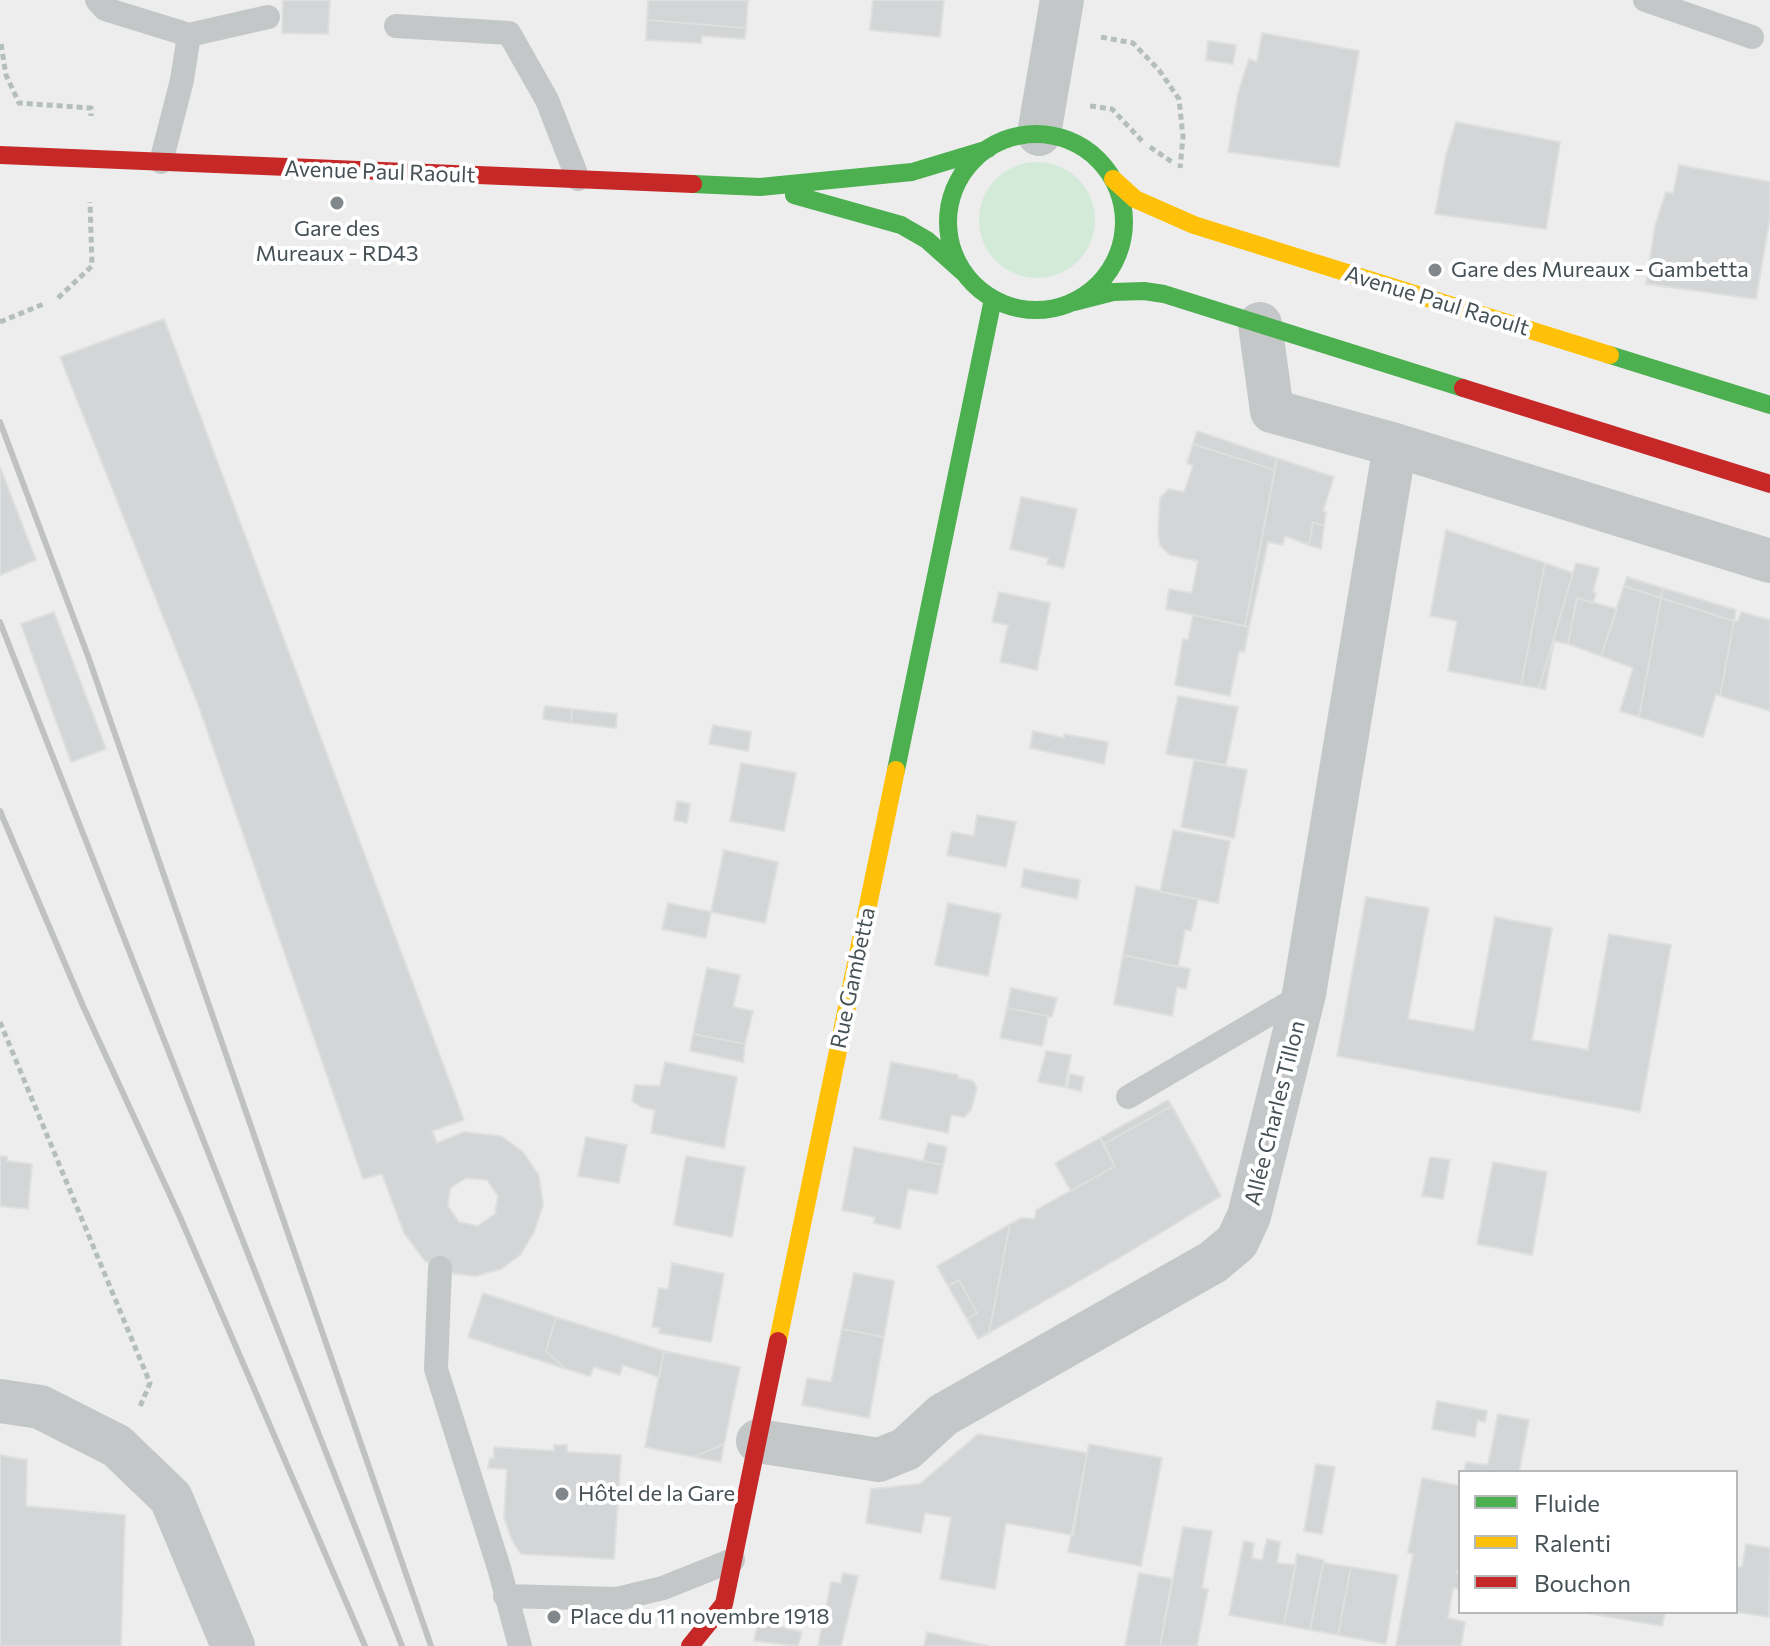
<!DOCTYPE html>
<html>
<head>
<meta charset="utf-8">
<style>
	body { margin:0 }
	#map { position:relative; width:1770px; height:1646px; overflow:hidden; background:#ededed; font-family:Commissioner,sans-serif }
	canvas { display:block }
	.legend { position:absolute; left:1458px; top:1470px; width:280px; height:144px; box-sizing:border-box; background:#fff; border:2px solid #b5b9bb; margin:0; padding:10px 14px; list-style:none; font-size:24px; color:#465156 }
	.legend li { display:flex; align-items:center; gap:16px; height:40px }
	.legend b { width:40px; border:2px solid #b5b9bb }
</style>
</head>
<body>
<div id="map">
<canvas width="1770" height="1646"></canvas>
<ul class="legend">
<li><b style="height:10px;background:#4caf50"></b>Fluide</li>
<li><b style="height:10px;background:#ffc107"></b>Ralenti</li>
<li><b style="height:10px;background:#c62828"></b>Bouchon</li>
</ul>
</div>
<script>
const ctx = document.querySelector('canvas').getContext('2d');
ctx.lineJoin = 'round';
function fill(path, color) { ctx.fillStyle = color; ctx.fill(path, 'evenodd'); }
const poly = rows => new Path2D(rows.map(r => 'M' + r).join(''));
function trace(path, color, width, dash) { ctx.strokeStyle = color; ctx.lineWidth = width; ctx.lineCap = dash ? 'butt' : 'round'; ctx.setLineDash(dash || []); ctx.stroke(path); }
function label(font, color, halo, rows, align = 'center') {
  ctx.font = font + ' Commissioner,sans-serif'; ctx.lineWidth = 8; ctx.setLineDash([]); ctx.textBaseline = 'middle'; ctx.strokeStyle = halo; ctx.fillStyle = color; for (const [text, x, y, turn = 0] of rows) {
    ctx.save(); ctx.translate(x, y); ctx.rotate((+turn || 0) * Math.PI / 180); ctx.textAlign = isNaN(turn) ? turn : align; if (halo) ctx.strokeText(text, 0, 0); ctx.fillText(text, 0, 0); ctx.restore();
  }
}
const green = poly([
	'979 220a58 58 0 1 1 116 0a58 58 0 1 1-116 0Z'
]);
const building = poly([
	[283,0,330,0,328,34,282,33,283,0],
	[648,0,748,0,746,28,647,20,648,0],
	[873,0,944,0,940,37,870,30,873,0],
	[647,20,746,28,745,39,702,36,701,43,646,40,647,20],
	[1262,33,1359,51,1339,167,1228,152,1238,93,1249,59,1257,62,1262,33],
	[1208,41,1236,45,1233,64,1206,60,1208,41],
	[1456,122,1560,142,1546,229,1435,214,1446,155,1456,122],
	[1679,165,1770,182,1770,217,1756,299,1646,284,1655,226,1666,192,1673,194,1679,165],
	[164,319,464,1120,432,1131,437,1143,464,1132,501,1136,523,1152,539,1176,543,1206,533,1234,520,1255,501,1269,476,1276,448,1273,425,1261,404,1233,382,1174,363,1179,199,707,60,357,164,319],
	[466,1178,487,1180,498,1196,495,1214,478,1226,459,1222,448,1206,450,1188,466,1178],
	[1197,431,1277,458,1275,470,1193,444,1197,431],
	[1193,444,1275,470,1245,626,1166,609,1169,589,1192,593,1198,561,1170,555,1160,545,1158,533,1160,498,1169,489,1184,492,1193,466,1187,463,1193,444],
	[1277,458,1334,477,1323,511,1326,512,1324,526,1313,522,1309,545,1285,536,1283,545,1268,542,1249,627,1245,626,1277,458],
	[0,467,36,560,0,575,0,467],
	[1021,497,1077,509,1064,568,1047,564,1048,558,1010,549,1021,497],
	[1313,522,1324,526,1321,549,1309,545,1313,522],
	[1446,530,1545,563,1521,685,1448,671,1457,621,1430,616,1446,530],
	[1545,563,1573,573,1539,688,1521,685,1545,563],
	[1576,563,1599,568,1593,592,1596,593,1593,603,1577,598,1568,644,1554,641,1545,690,1539,688,1576,563],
	[1627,577,1663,588,1661,598,1624,586,1627,577],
	[1624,586,1661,598,1639,717,1620,711,1633,668,1601,656,1624,586],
	[1663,588,1736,610,1734,621,1661,598,1663,588],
	[999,592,1050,603,1037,670,1000,662,1008,625,992,622,999,592],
	[1577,598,1617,609,1601,656,1568,644,1577,598],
	[1661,598,1734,621,1720,696,1716,694,1703,737,1639,717,1661,598],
	[54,612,106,749,71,762,21,624,54,612],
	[1741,612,1770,620,1770,711,1720,696,1734,621,1738,621,1741,612],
	[1193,615,1249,627,1244,652,1239,651,1230,696,1175,685,1183,639,1188,640,1193,615],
	[1178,696,1238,707,1226,765,1166,754,1178,696],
	[545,706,572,709,571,723,543,719,545,706],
	[572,709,617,714,616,728,571,723,572,709],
	[713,725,751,732,748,751,709,744,713,725],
	[1033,731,1064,738,1064,734,1108,742,1104,764,1030,748,1033,731],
	[1194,760,1247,770,1234,838,1181,827,1194,760],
	[741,763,796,773,784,831,730,821,741,763],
	[677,801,690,804,687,823,674,820,677,801],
	[977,815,1016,822,1006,867,947,855,952,832,974,836,977,815],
	[1173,830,1230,841,1218,903,1160,892,1173,830],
	[724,850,778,862,765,923,711,912,724,850],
	[1024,869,1080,880,1077,899,1021,887,1024,869],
	[1136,886,1198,899,1191,931,1185,930,1178,967,1123,955,1136,886],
	[1366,897,1429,908,1408,1019,1474,1031,1495,917,1552,928,1532,1040,1588,1050,1609,934,1671,945,1640,1112,1337,1056,1366,897],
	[668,903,711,912,706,938,662,929,668,903],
	[948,903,1001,914,988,976,935,965,948,903],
	[1123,955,1190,969,1186,989,1177,987,1172,1016,1114,1004,1123,955],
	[707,968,740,975,733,1007,753,1011,745,1044,693,1034,707,968],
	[1011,988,1057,998,1052,1017,1007,1008,1011,988],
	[1007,1008,1048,1016,1042,1046,1000,1038,1007,1008],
	[693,1034,745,1044,743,1062,690,1051,693,1034],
	[1046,1051,1071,1055,1065,1087,1038,1082,1046,1051],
	[665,1062,737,1077,724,1148,651,1133,655,1110,641,1107,632,1101,635,1085,660,1086,665,1062],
	[891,1062,958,1075,958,1078,973,1081,977,1088,971,1110,964,1117,951,1115,948,1133,880,1119,891,1062],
	[1070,1074,1084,1077,1081,1091,1067,1088,1070,1074],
	[1168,1100,1172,1106,1104,1144,1100,1138,1168,1100],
	[1172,1106,1221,1196,1124,1255,989,1333,1010,1224,1022,1218,1035,1219,1036,1210,1115,1166,1104,1144,1172,1106],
	[586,1137,627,1145,619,1183,578,1176,586,1137],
	[1100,1138,1115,1166,1071,1191,1055,1163,1100,1138],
	[928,1143,947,1147,943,1165,923,1161,928,1143],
	[854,1147,943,1165,937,1194,908,1189,900,1229,874,1223,875,1217,842,1210,854,1147],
	[0,1156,7,1157,7,1161,32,1164,28,1209,0,1206,0,1156],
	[686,1156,745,1167,732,1237,674,1225,686,1156],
	[1430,1157,1450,1160,1443,1199,1422,1196,1430,1157],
	[1493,1162,1547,1172,1532,1255,1477,1244,1493,1162],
	[1010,1224,989,1333,978,1339,967,1319,977,1313,959,1280,948,1286,937,1266,1010,1224],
	[672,1263,724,1274,711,1342,659,1333,660,1328,652,1327,659,1288,668,1289,672,1263],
	[854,1273,894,1281,884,1337,842,1329,854,1273],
	[959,1280,977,1313,967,1319,948,1286,959,1280],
	[483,1293,556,1317,546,1351,566,1369,468,1337,483,1293],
	[556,1317,664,1351,659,1377,623,1365,620,1375,594,1367,590,1376,566,1369,546,1351,556,1317],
	[842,1329,884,1337,869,1418,802,1405,807,1378,831,1382,842,1329],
	[664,1351,740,1367,724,1444,694,1457,645,1447,664,1351],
	[1437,1401,1487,1411,1485,1422,1477,1420,1475,1437,1432,1429,1437,1401],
	[1498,1414,1529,1420,1519,1472,1464,1472,1466,1462,1488,1465,1498,1414],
	[978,1434,1087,1453,1073,1535,1006,1523,995,1589,940,1579,951,1517,925,1513,921,1533,866,1523,871,1489,920,1484,978,1434],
	[724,1444,721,1462,694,1457,724,1444],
	[1089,1444,1162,1458,1141,1566,1068,1552,1089,1444],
	[554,1445,567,1445,567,1452,621,1455,614,1559,521,1554,512,1540,504,1518,507,1469,488,1468,490,1458,494,1459,494,1447,554,1451,554,1445],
	[0,1455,27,1460,26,1506,125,1515,121,1646,0,1646,0,1455],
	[1316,1464,1335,1467,1322,1534,1304,1531,1316,1464],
	[1422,1478,1460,1486,1460,1564,1456,1573,1460,1574,1460,1589,1453,1588,1448,1618,1465,1622,1461,1646,1396,1646,1413,1554,1408,1553,1422,1478],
	[1183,1527,1212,1531,1202,1588,1208,1589,1197,1646,1160,1646,1183,1527],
	[1267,1539,1280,1542,1277,1563,1296,1565,1284,1625,1229,1615,1244,1541,1254,1543,1252,1558,1262,1560,1267,1539],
	[1746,1544,1770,1548,1769,1617,1736,1612,1738,1589,1736,1589,1736,1580,1738,1567,1742,1567,1746,1544],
	[1297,1554,1324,1560,1310,1630,1284,1625,1297,1554],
	[1323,1563,1351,1567,1338,1635,1310,1630,1323,1563],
	[1351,1567,1398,1575,1386,1644,1338,1635,1351,1567],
	[843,1573,858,1576,841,1646,818,1646,831,1582,841,1583,843,1573],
	[1139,1573,1172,1579,1160,1646,1125,1646,1139,1573],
	[1580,1612,1665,1612,1662,1626,1580,1612],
	[758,1622,802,1632,798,1646,754,1641,758,1622],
	[927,1632,988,1646,924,1646,927,1632]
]);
const path = poly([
	[1101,37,1133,43,1159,70,1179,99,1183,137,1180,168],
	[1,44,6,75,19,103,91,108,91,116],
	[1090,106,1112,109,1142,141],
	[1150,147,1172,162],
	[58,298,92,266,90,202],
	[0,322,46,303],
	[0,1022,150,1383,139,1409]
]);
const lane = poly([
	[97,0,105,9,189,35],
	[1645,0,1752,37],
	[396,26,509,33,547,100,578,179],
	[161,162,182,80,189,35,268,17],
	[1128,1097,1304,994],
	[440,1268,436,1369,499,1568,520,1646],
	[505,1596,617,1599,663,1588,733,1560]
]);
const street = poly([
	[1039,134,1062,0],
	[1260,324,1272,411,1395,445,1770,561],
	[0,1401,40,1407,117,1446,171,1498,233,1646],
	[758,1441,879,1460,906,1449,943,1415,1213,1262,1237,1242,1249,1216,1304,994,1395,445]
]);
const fast = poly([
	'948 222a88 88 0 1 1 176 0a88 88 0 1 1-176 0Z',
	[693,184,760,187,912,172,988,149],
	[794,195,901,225,927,240,964,273],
	[1074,302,1113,292,1144,291,1164,294,1463,388],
	[1610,355,1770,405],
	[896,770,993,299]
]);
const slow = poly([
	[1113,179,1135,199,1194,225,1610,355],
	[778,1341,896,770]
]);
const jam = poly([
	[0,155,693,184],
	[1463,388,1770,484],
	[690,1646,724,1604,778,1341]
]);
const rail = poly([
	[0,422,88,656,431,1646],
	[0,622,402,1646],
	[0,811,83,1006,180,1217,365,1646]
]);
const markers = [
	[337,203,8,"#80888b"],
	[1435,270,8,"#80888b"],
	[562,1494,8,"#80888b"],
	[554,1617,8,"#80888b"]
];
const streetNames = [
	["Avenue Paul Raoult",380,172,2],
	["Avenue Paul Raoult",1437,301,17],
	["Rue Gambetta",853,978,-78],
	["Allée Charles Tillon",1275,1113,-76]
];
const poiNames = [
	["Gare des",337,229,"center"],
	["Mureaux - RD43",337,254,"center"],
	["Gare des Mureaux - Gambetta",1451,270],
	["Hôtel de la Gare",578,1494],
	["Place du 11 novembre 1918",570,1617]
];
fill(green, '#d3ead9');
fill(building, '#d3d5d6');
trace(building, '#dedfdf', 2);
trace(path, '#b4bfba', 5, [6, 4]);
trace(lane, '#c4c7c8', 24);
trace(street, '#c4c7c8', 44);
trace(fast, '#4caf50', 18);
trace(slow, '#ffc107', 18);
trace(jam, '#c62828', 18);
trace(rail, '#c0c2c2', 6);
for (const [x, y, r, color] of markers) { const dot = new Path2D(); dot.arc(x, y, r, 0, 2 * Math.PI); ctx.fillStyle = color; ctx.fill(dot); trace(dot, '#fff', 3); }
label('22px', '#465156', '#fff', streetNames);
label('22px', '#465156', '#fff', poiNames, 'left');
</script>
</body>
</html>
